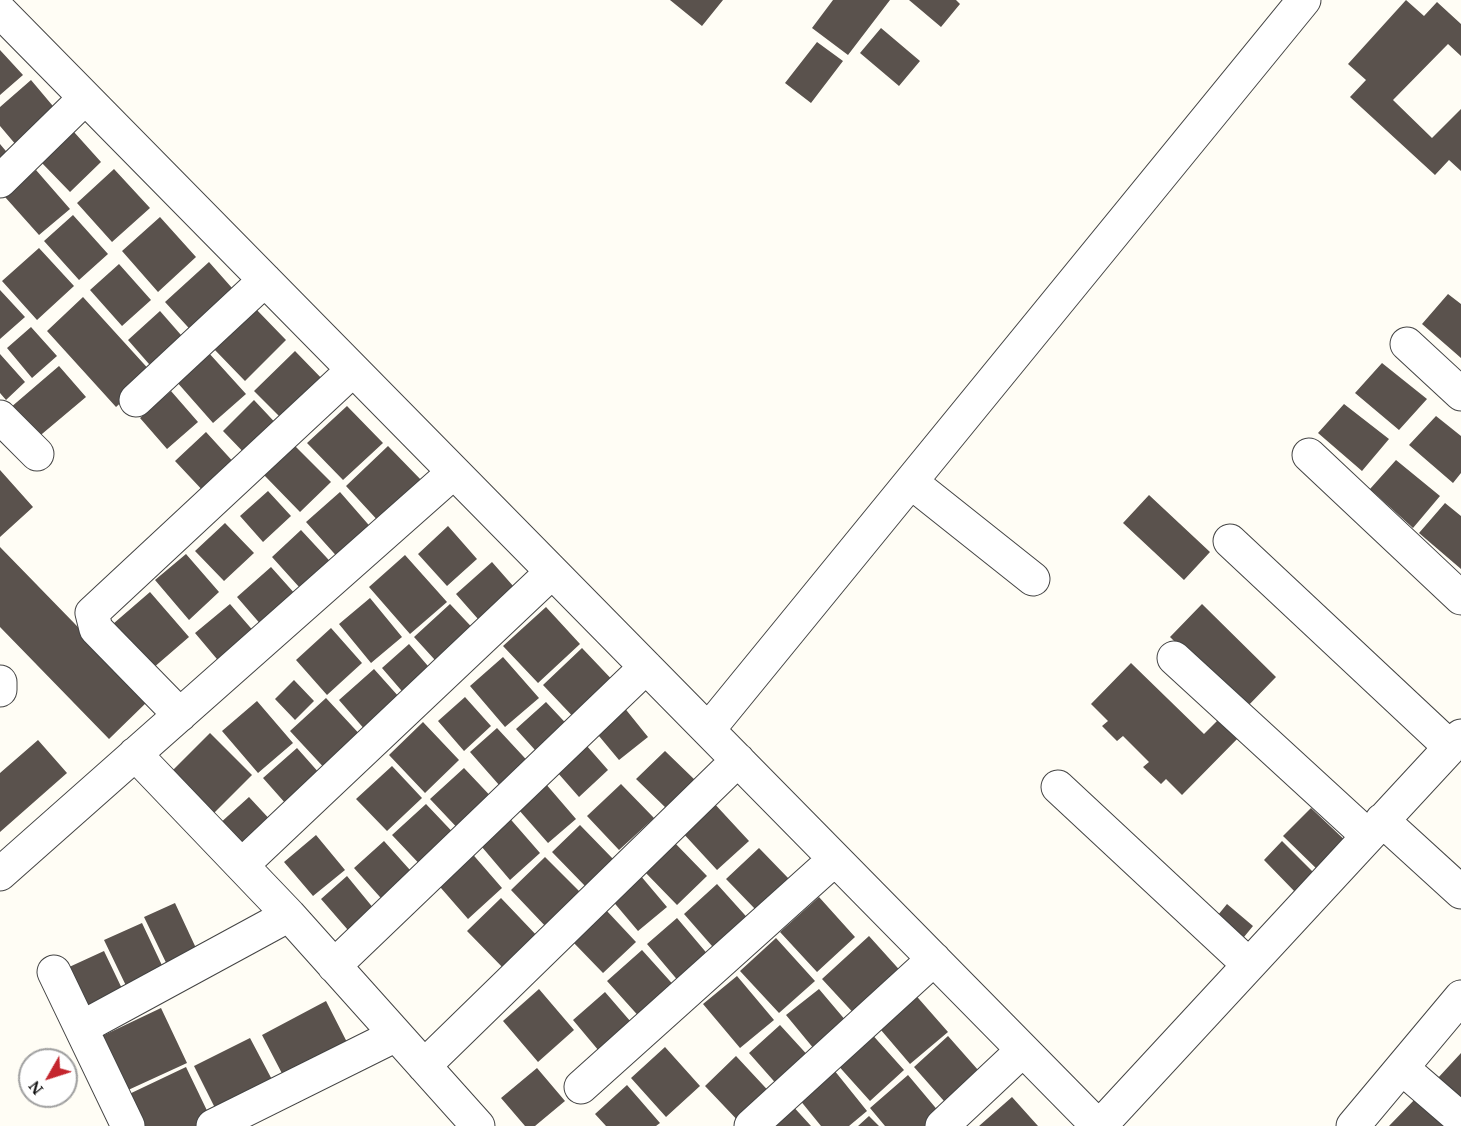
<!DOCTYPE html>
<html>
<head>
<meta charset="utf-8">
<style>
	body { margin:0 }
	#map { position:relative; width:1461px; height:1126px; overflow:hidden; background:#fffdf5; font-family:"PT Serif",serif }
	canvas { display:block }
	.north { position:absolute; left:18px; top:1048px; width:60px; height:60px; box-sizing:border-box; background:#fff; border:2px solid #a0a0a0; border-radius:50%; rotate:231deg; font-size:16px; font-weight:700; line-height:24px; text-align:center; color:#111 }
	.north::after { content:''; display:block; margin:auto; width:21px; height:27px; background:#c4262e; clip-path:polygon(50% 0,100% 100%,50% 72%,0 100%) }
</style>
</head>
<body>
<div id="map">
<canvas width="1461" height="1126"></canvas>
<div class="north">N</div>
</div>
<script>
const ctx = document.querySelector('canvas').getContext('2d');
ctx.lineJoin = 'round';
function fill(path, color) { ctx.fillStyle = color; ctx.fill(path, 'evenodd'); }
const poly = rows => new Path2D(rows.map(r => 'M' + r).join(''));
function trace(path, color, width, dash) { ctx.strokeStyle = color; ctx.lineWidth = width; ctx.lineCap = dash ? 'butt' : 'round'; ctx.setLineDash(dash || []); ctx.stroke(path); }
const building = poly([
	[670,0,723,0,702,26],
	[833,0,890,0,848,55,812,28],
	[909,0,956,0,960,4,941,27],
	[1406,0,1424,16,1437,2,1461,24,1461,56,1448,44,1393,100,1432,138,1461,109,1461,171,1449,160,1435,175,1350,97,1366,80,1348,64],
	[881,28,920,61,899,86,860,53],
	[817,42,843,61,811,103,785,83],
	[0,50,23,75,0,95],
	[31,80,63,118,22,152,0,126,0,107],
	[74,132,101,162,70,192,41,162],
	[0,144,16,163,0,177],
	[114,169,150,208,112,242,77,203],
	[36,170,70,209,39,235,5,197],
	[73,215,108,254,79,280,44,241],
	[160,217,196,257,158,292,122,251],
	[39,248,74,286,37,320,2,281],
	[209,262,240,297,197,337,165,302],
	[119,264,151,300,122,326,90,290],
	[0,290,25,317,0,339],
	[1448,294,1461,304,1461,358,1422,324],
	[83,297,153,374,116,407,47,331],
	[254,307,286,340,245,381,213,348],
	[160,311,188,343,156,372,128,340],
	[31,327,57,356,32,378,7,348],
	[295,351,328,385,287,424,254,391],
	[208,352,246,394,213,423,176,381],
	[0,354,25,382,6,400,0,393],
	[1382,363,1427,399,1399,430,1355,393],
	[59,366,86,397,36,439,10,408],
	[171,391,198,422,167,449,140,418],
	[254,400,283,431,252,461,223,431],
	[1344,404,1389,439,1362,471,1318,433],
	[347,406,383,443,343,480,307,443],
	[1436,416,1461,436,1461,473,1453,483,1409,445],
	[206,432,237,466,206,494,175,461],
	[294,445,331,482,300,512,264,475],
	[388,446,424,483,381,524,346,486],
	[1396,460,1440,496,1413,528,1370,489],
	[0,470,33,507,0,537],
	[268,491,291,516,263,542,240,516],
	[340,492,374,531,341,561,306,522],
	[1149,495,1210,552,1184,580,1123,523],
	[1445,503,1461,516,1461,569,1419,533],
	[225,523,254,553,224,581,195,551],
	[448,526,477,559,447,586,418,554],
	[301,530,339,571,309,598,272,557],
	[0,547,149,700,109,739,0,627],
	[186,554,219,592,189,620,155,580],
	[405,555,447,602,410,634,369,587],
	[492,562,521,595,485,627,456,594],
	[271,567,304,604,269,634,237,597],
	[150,592,189,637,145,675,106,630],
	[370,598,402,637,371,663,339,624],
	[230,604,262,641,227,671,195,633],
	[450,604,481,637,445,671,414,637],
	[1202,604,1276,677,1244,710,1170,637],
	[546,607,580,644,538,683,503,646],
	[331,628,362,663,327,695,296,660],
	[409,644,434,673,407,697,382,668],
	[582,648,619,687,580,724,543,685],
	[503,657,539,698,505,727,470,686],
	[1131,663,1204,734,1227,711,1246,730,1182,795,1166,779,1161,784,1143,767,1149,762,1123,736,1117,741,1102,726,1108,721,1091,704],
	[374,669,408,707,373,739,339,700],
	[294,680,314,701,295,720,275,699],
	[465,697,491,726,464,751,438,721],
	[326,698,365,740,329,773,290,731],
	[257,701,293,743,258,773,222,731],
	[546,702,575,733,545,761,516,729],
	[623,706,648,737,619,760,594,730],
	[423,722,459,760,425,793,389,755],
	[497,728,535,769,507,794,470,752],
	[210,733,252,775,205,822,163,780],
	[579,737,608,770,579,797,550,764],
	[38,740,67,773,0,832,0,773],
	[297,748,328,783,294,813,263,778],
	[665,751,695,780,666,808,636,779],
	[392,766,422,798,387,831,356,799],
	[464,768,498,804,464,835,430,799],
	[539,776,576,819,548,843,511,801],
	[621,784,654,818,619,850,587,816],
	[249,797,275,825,243,853,218,825],
	[712,801,749,841,717,870,681,831],
	[426,804,462,842,428,873,392,835],
	[1311,808,1350,845,1322,874,1283,836],
	[506,814,540,853,510,880,476,840],
	[580,825,614,860,586,887,552,852],
	[316,835,345,870,313,896,284,862],
	[384,841,418,879,388,906,354,868],
	[673,841,707,876,677,905,643,870],
	[1282,841,1316,875,1297,894,1264,860],
	[759,848,790,880,757,911,726,879],
	[469,850,502,888,468,919,434,880],
	[545,857,583,895,548,929,511,890],
	[640,875,667,907,638,931,611,899],
	[347,876,379,915,354,937,321,899],
	[717,884,753,924,719,954,684,914],
	[819,897,855,937,817,972,780,932],
	[501,898,540,939,507,972,467,931],
	[175,903,202,961,172,975,144,917],
	[1227,904,1253,926,1235,948,1209,926],
	[606,910,636,942,603,973,572,941],
	[677,918,710,957,680,983,647,944],
	[142,923,167,976,130,994,104,940],
	[869,936,905,976,859,1019,822,979],
	[776,938,815,981,779,1013,740,971],
	[642,950,678,990,643,1021,607,981],
	[104,951,127,999,90,1016,67,968],
	[737,976,774,1020,740,1048,703,1004],
	[539,989,574,1030,538,1062,503,1021],
	[819,989,852,1028,819,1055,786,1015],
	[912,991,948,1032,910,1064,875,1023],
	[605,992,637,1029,604,1057,573,1020],
	[326,1001,352,1052,288,1085,262,1035],
	[161,1008,187,1063,126,1091,100,1037],
	[780,1025,812,1060,780,1088,749,1053],
	[869,1031,904,1070,870,1101,835,1062],
	[948,1036,986,1079,951,1109,914,1067],
	[250,1038,277,1089,220,1118,194,1066],
	[665,1047,700,1086,666,1117,631,1078],
	[1461,1053,1461,1101,1437,1079],
	[736,1056,776,1099,743,1126,705,1086],
	[830,1065,867,1111,849,1126,821,1126,795,1094],
	[186,1067,213,1123,207,1126,140,1126,125,1096],
	[537,1068,565,1101,535,1126,525,1126,501,1098],
	[908,1075,945,1119,937,1126,885,1126,870,1108],
	[627,1085,660,1123,656,1126,606,1126,595,1114],
	[1418,1096,1449,1126,1389,1126],
	[1012,1097,1038,1126,979,1126],
	[790,1103,811,1126,766,1126],
	[869,1116,879,1126,858,1126]
]);
const minor = poly([
	[0,11,1098,1126],
	[0,181,85,98],
	[1407,344,1461,394],
	[136,400,265,280],
	[0,417,37,454],
	[1309,455,1461,598],
	[911,482,1033,579],
	[1230,541,1450,747],
	[1174,658,1368,836],
	[0,682,0,690],
	[180,715,96,629,92,613,353,370],
	[708,730,1304,0],
	[135,754,289,915,478,1126],
	[1058,787,1249,965],
	[1382,820,1461,892],
	[242,865,552,572],
	[0,874,454,472],
	[334,966,646,667],
	[54,972,128,1126],
	[81,1028,289,915],
	[424,1066,738,760],
	[1402,1068,1461,1119],
	[581,1087,835,859],
	[213,1126,396,1035],
	[751,1126,934,959],
	[942,1126,1023,1050],
	[1100,1126,1461,736],
	[1353,1126,1461,997]
]);
fill(building, '#5a524d');
trace(minor, '#444', 35);
trace(minor, '#fff', 33);
</script>
</body>
</html>
